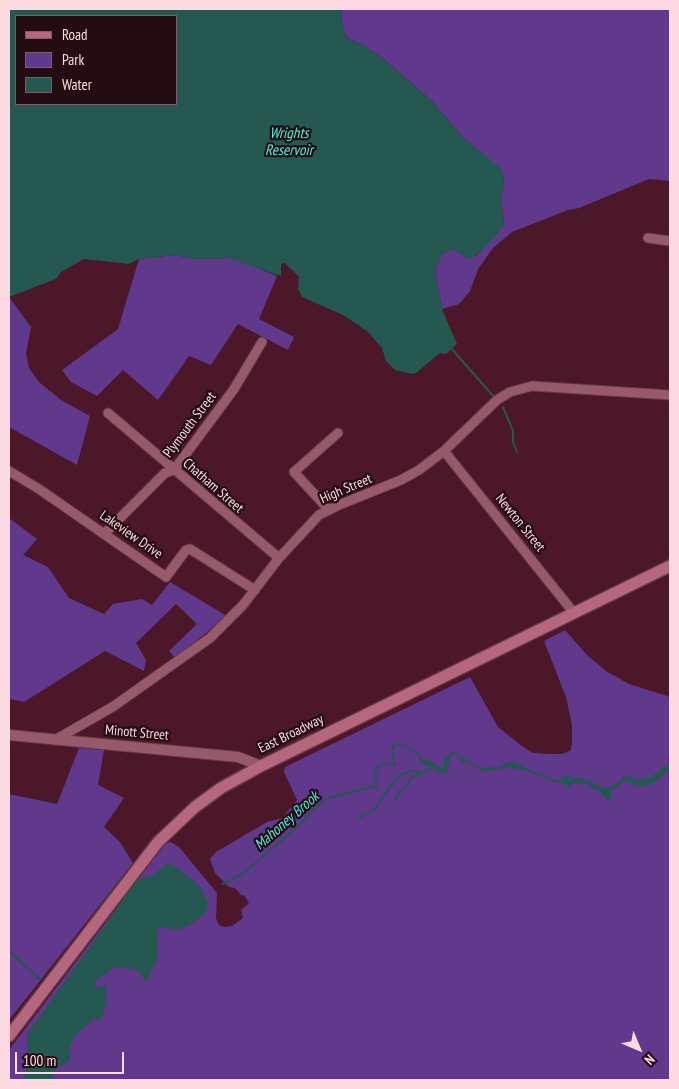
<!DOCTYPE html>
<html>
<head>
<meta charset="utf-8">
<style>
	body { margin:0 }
	#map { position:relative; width:679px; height:1089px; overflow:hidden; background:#4c1729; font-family:"PT Sans Narrow",sans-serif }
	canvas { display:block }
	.frame { position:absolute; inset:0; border:10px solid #fddae2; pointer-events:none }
	.legend { position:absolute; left:15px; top:15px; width:162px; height:90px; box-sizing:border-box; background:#240c13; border:1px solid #7b5e66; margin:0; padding:6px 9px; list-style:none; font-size:15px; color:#fddae2 }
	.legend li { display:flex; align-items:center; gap:10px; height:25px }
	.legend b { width:25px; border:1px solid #7b5e66 }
	.north { position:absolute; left:614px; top:1024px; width:50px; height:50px; -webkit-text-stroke:4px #240c13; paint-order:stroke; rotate:135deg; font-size:14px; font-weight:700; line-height:20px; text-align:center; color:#fddae2 }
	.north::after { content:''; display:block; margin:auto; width:18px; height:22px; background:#fddae2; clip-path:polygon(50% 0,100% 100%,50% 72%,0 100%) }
	.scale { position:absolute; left:15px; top:1052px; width:109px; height:22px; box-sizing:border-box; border:2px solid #fddae2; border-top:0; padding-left:6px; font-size:15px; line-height:18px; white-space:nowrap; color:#fddae2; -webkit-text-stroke:4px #240c13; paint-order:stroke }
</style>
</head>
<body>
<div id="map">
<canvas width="679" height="1089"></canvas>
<div class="frame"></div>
<ul class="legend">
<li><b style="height:6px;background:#b4677d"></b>Road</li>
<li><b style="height:14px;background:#60388c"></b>Park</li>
<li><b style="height:14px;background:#245850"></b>Water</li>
</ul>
<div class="north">N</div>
<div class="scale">100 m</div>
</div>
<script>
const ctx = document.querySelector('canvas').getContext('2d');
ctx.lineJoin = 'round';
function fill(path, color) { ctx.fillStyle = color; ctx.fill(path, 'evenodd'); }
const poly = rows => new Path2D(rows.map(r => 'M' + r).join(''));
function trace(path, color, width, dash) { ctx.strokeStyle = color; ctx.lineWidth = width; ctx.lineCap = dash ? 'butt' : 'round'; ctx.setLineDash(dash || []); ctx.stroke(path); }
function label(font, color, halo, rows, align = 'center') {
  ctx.font = font + ' "PT Sans Narrow",sans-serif'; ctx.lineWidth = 4.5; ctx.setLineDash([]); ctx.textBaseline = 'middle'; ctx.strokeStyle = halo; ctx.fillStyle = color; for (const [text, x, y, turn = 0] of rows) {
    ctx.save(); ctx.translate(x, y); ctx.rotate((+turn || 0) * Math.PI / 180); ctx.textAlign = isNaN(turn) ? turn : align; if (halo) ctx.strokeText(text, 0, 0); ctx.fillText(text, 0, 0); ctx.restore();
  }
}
const green = poly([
	[341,9,670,9,670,181,649,179,579,208,568,210,512,232,493,248,478,269,470,291,459,304,442,309,435,271,441,255,453,249,469,259,477,255,504,224,501,199,504,179,500,168,463,138,432,101,382,58,363,45,347,38,343,28],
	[175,255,197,259,228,258,241,261,277,276,259,319,294,337,288,350,238,324,211,365,189,356,158,400,123,370,97,396,71,382,62,370,118,329,139,259],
	[9,297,31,327,26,353,29,368,39,382,61,400,90,416,77,465,9,427],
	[9,518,37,539,23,555,48,567,69,598,104,614,113,604,142,599,152,605,170,582,227,616,175,658,169,651,197,624,176,604,136,643,146,660,144,671,105,651,24,702,9,699],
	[565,630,587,655,606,671,629,684,670,697,670,1080,9,1080,9,1050,166,843,171,842,179,847,217,893,216,918,219,925,224,927,232,926,243,918,241,910,249,903,244,895,242,896,235,888,229,887,215,873,210,859,216,852,267,822,282,818,297,800,284,772,285,767,470,677,498,727,523,747,533,753,548,754,562,754,570,751,572,744,572,725,566,697,544,641],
	[79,748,104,750,98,785,124,798,104,827,120,842,133,863,9,1020,9,794,57,804]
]);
const water = poly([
	[9,9,341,9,343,28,347,38,363,45,382,58,432,101,463,138,500,167,504,179,501,199,504,224,498,234,473,258,469,259,453,249,441,255,435,271,442,309,457,344,446,354,440,353,416,373,413,374,395,370,386,361,382,348,367,331,343,315,302,297,298,289,299,277,285,263,281,264,281,276,228,258,197,259,174,255,139,259,129,264,84,259,61,272,56,279,9,297],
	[16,16,176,16,176,104,16,104],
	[453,751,481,768,498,767,511,761,530,770,519,770,510,767,483,772,468,762,462,763,458,755,453,754,449,759,448,771,443,774,421,762,419,758,421,756,423,760,428,760,444,770,444,759],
	[670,762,670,770,651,785,640,786,624,781,611,791,610,803,601,793,589,785,586,780,577,781,568,787,560,778,570,775,572,776,570,781,576,777,587,779,602,788,613,786,622,778,628,776,635,779,650,778],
	[167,863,176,867,199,885,208,903,206,912,191,924,179,930,159,927,157,934,157,960,146,982,138,971,125,967,115,968,96,980,95,986,98,988,106,985,107,990,105,1007,101,1019,92,1020,75,1037,70,1045,70,1060,62,1066,58,1065,51,1080,24,1080,28,1060,27,1034,111,917,129,889,139,879,153,875]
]);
const stream = poly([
	[450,347,494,397],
	[503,407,513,431,513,442,517,452],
	[525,769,559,782,566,782],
	[573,782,588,783],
	[395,800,400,791,407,787,411,778,421,773],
	[359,818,375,809,390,786,402,774,412,771,424,773,432,767],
	[223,884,244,873,304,821,311,812,326,799,370,787,376,788,375,770,383,763,395,765,392,750,395,744,407,746,421,757],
	[9,951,40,979]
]);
const minor = poly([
	[648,238,670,241],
	[108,413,279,558],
	[444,451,574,613],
	[9,471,39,489,166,577,186,550,190,549,255,590],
	[329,510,294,472,338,433],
	[105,533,165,473,174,470,234,389,262,342],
	[55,740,114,706,210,638,243,605,279,558,319,515,339,505,401,480,419,470,444,451,497,400,510,392,532,386,670,395]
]);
const tertiary = poly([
	[9,735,238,757,261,766]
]);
const secondary = poly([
	[9,1036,158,842,195,807,221,788,261,766,670,566]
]);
const streetNames = [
	["Plymouth Street",190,425,-53],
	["Chatham Street",213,486,41],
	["High Street",346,489,-23],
	["Newton Street",520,523,51],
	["Lakeview Drive",131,535,35],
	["Minott Street",137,733,5],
	["East Broadway",291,734,-26]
];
const waterNames = [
	["Wrights",289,134],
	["Reservoir",289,151],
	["Mahoney Brook",287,821,-41]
];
fill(green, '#60388c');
fill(water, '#245850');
trace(stream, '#245850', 2);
trace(minor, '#653947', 11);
trace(tertiary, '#653947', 12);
trace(secondary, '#653947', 14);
trace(minor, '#975a6b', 9);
trace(tertiary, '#975a6b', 10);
trace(secondary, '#b4677d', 11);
label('14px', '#fddae2', '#240c13', streetNames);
label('italic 15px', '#4af1dc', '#240c13', waterNames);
</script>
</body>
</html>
